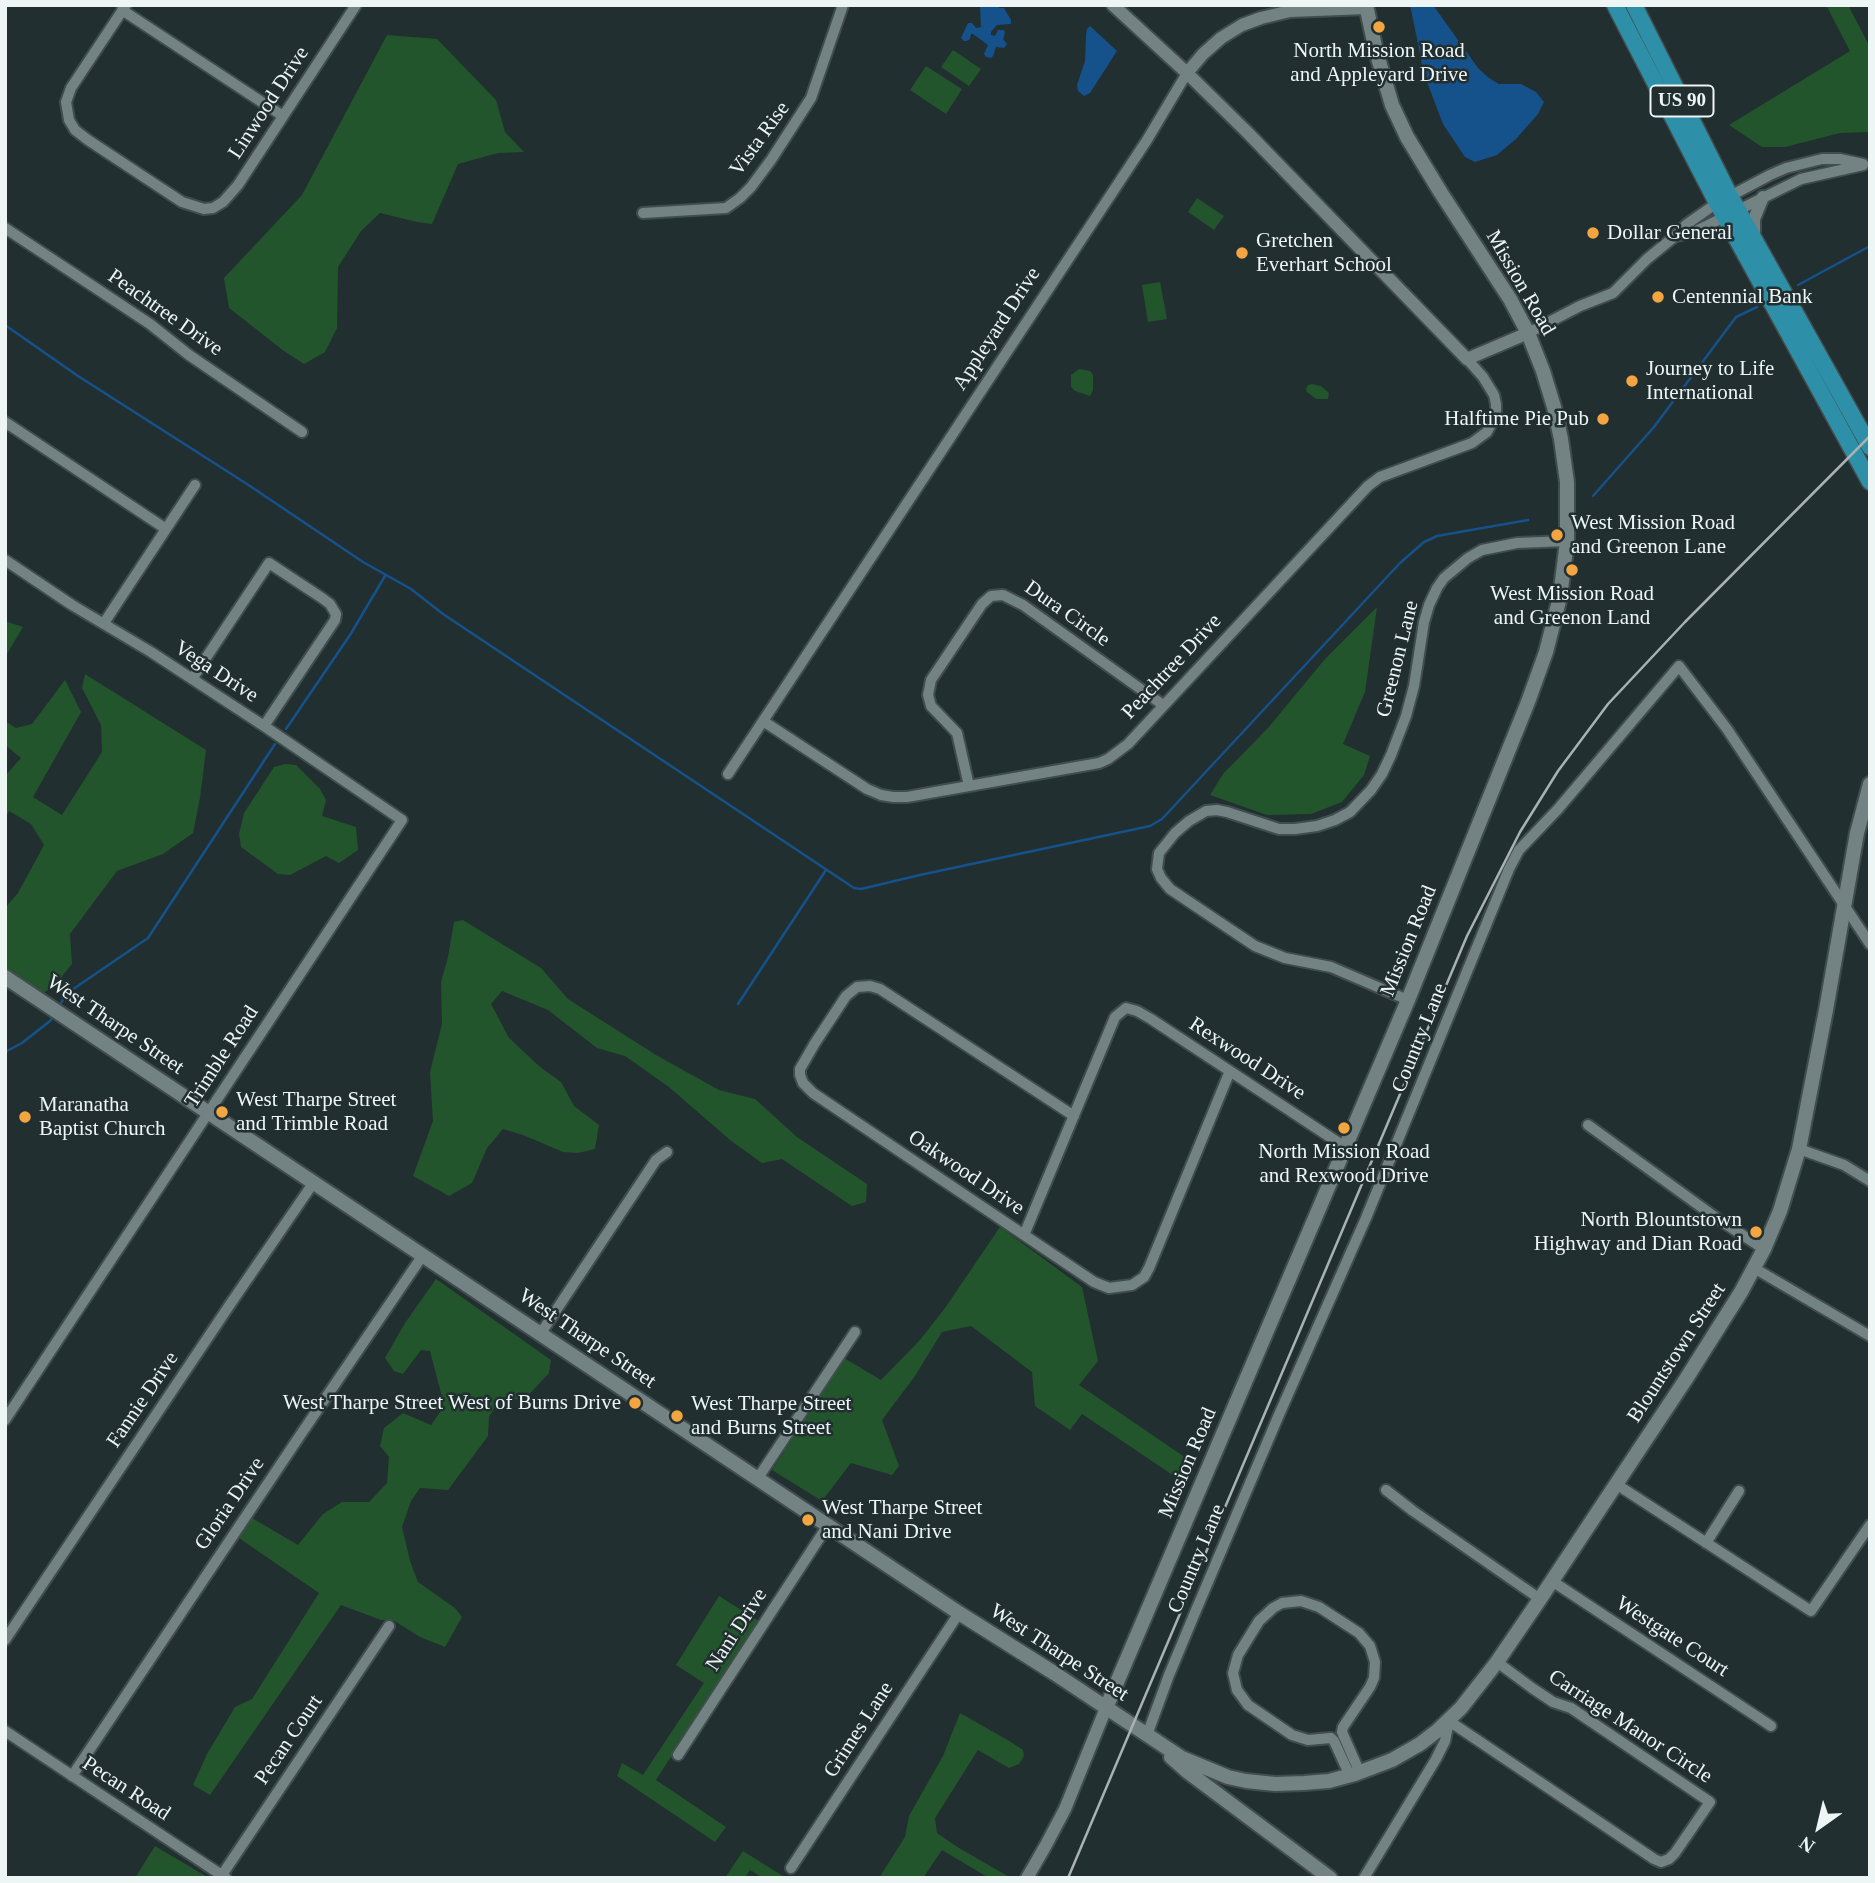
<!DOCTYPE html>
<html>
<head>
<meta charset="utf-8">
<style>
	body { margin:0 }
	#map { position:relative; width:1875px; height:1883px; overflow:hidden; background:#222f30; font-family:"Times New Roman",serif }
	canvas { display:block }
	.frame { position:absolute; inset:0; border:7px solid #edf5f5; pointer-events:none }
	.north { position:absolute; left:1784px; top:1792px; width:70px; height:70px; -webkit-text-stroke:5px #222f30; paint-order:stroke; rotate:214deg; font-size:19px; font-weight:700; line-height:28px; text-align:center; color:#edf5f5 }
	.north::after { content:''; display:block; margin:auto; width:24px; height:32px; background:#edf5f5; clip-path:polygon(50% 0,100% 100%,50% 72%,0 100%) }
</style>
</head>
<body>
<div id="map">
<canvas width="1875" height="1883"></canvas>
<div class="frame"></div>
<div class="north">N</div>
</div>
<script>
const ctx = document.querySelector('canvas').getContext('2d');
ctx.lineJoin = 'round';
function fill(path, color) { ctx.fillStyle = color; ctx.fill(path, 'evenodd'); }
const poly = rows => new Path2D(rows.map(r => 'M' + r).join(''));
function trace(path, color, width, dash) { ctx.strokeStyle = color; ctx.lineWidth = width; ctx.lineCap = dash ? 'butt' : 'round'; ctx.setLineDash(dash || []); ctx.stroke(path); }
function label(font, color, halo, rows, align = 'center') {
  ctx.font = font + ' "Times New Roman",serif'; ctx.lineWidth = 5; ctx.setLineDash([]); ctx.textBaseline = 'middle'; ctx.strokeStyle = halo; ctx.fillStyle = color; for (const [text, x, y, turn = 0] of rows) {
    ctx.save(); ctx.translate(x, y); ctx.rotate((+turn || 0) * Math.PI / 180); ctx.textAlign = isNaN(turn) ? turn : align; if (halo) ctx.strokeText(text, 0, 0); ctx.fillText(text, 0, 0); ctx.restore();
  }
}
const green = poly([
	[1826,5,1848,5,1870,47,1870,132,1840,133,1785,147,1762,147,1729,125,1850,51],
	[387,35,437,39,496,100,505,132,524,152,498,153,458,164,432,224,417,222,380,213,361,231,338,267,337,328,325,352,304,364,284,351,229,308,224,278,302,195],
	[953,50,981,69,969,86,941,67],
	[926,66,962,89,946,114,910,90],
	[1197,198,1224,216,1214,230,1188,212],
	[1160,282,1167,319,1148,322,1142,285],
	[1079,369,1090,371,1093,375,1093,390,1090,396,1075,391,1071,387,1071,375],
	[1312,384,1321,386,1329,393,1328,399,1316,399,1307,392,1306,389,1308,385],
	[1377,607,1365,692,1343,744,1370,756,1364,775,1342,802,1311,814,1267,815,1210,795,1223,774,1268,728,1325,659],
	[5,621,23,627,5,657],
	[85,674,206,750,200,798,193,833,163,854,117,871,70,934,72,964,54,986,42,994,5,969,5,908,18,893,44,845,31,824,9,811,5,819,5,776,21,758,5,745,5,721,16,728,32,724,65,680,81,712,33,797,62,815,102,752,101,725,82,688],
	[285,764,296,765,320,789,326,800,322,816,356,827,358,850,339,863,326,856,290,875,278,874,241,847,239,834,244,813,274,767],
	[463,920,541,968,568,999,656,1055,719,1090,755,1099,797,1137,867,1184,866,1202,852,1206,782,1159,762,1163,730,1140,669,1087,625,1056,597,1048,548,1010,502,991,491,1004,509,1038,539,1066,561,1082,574,1106,599,1125,595,1149,578,1153,563,1152,523,1135,503,1129,487,1148,472,1183,449,1196,413,1176,433,1121,430,1072,442,1024,441,982,448,957,454,922],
	[1000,1227,1082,1287,1098,1361,1079,1385,1192,1462,1193,1474,1180,1480,1082,1414,1070,1430,1035,1406,1032,1372,971,1326,942,1332,915,1376,882,1420,899,1466,892,1475,851,1463,822,1501,772,1470,844,1358,881,1380,920,1340,945,1308],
	[436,1279,551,1360,549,1373,525,1399,499,1400,489,1417,488,1436,448,1490,420,1488,411,1501,402,1527,410,1561,418,1582,455,1608,462,1617,445,1647,420,1637,393,1620,381,1620,341,1605,210,1795,193,1785,207,1754,235,1707,252,1699,319,1593,239,1538,252,1518,298,1545,323,1514,342,1502,369,1502,387,1483,389,1457,380,1446,384,1428,403,1413,431,1425,440,1412,442,1397,430,1351,421,1350,403,1374,394,1371,385,1358,405,1323],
	[719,1596,759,1621,656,1780,726,1827,715,1842,617,1776,622,1763,643,1775,704,1683,676,1665],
	[960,1713,1011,1742,1023,1750,1024,1756,1019,1764,1009,1768,978,1750,935,1818,937,1833,959,1848,1011,1878,989,1878,942,1850,923,1878,879,1878,905,1837,909,1816,943,1756],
	[155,1846,209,1878,135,1878],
	[743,1851,786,1878,763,1878,750,1870,745,1878,725,1878]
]);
const water = poly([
	[980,5,995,5,1000,8,1004,8,1011,20,1011,24,997,25,991,32,991,35,995,36,998,30,1004,30,1005,33,1003,39,1007,44,1004,48,996,47,993,56,991,58,986,57,984,54,988,45,973,34,971,34,970,39,967,41,964,41,961,38,968,23,972,23,976,28,981,27],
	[1410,5,1433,5,1478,68,1489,78,1499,84,1521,84,1536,92,1544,102,1538,114,1516,139,1497,155,1475,162,1465,157,1443,124,1422,69,1421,58],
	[1090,26,1117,51,1090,93,1084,96,1078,91,1077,85,1085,61,1086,35,1087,29]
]);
const stream = poly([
	[1798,285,1870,246],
	[5,325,78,376,247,484,363,562,411,589,443,614,854,888,861,889,920,875,1150,826,1162,819,1400,563,1424,542,1437,536,1528,520],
	[1593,496,1654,427,1736,317,1757,307],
	[286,729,350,635,385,576],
	[738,1004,826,870],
	[60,1005,66,994,148,938,275,744],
	[5,1052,22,1043,50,1021,53,1017]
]);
const minor = poly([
	[126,5,71,88,66,102,69,120,75,130,88,140,182,202,204,209,213,208,223,202,238,185,356,5],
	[122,10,283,116],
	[643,213,726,208,740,198,751,187,771,160,811,98,843,5],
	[5,228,150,324,189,355,302,432],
	[1677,236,1694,232,1801,179,1863,165],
	[1528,333,1580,306,1613,293,1647,259,1674,237,1687,224,1717,203,1770,175,1786,168,1822,159,1840,159,1863,164],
	[5,422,166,529],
	[5,560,72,605,151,652,264,726,402,820,5,1420],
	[104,623,195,485],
	[192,679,269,563,322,598,330,604,336,614,335,620,264,726],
	[763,721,867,789,881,795,893,797,907,797,969,786,1099,763,1108,759,1128,744,1368,486,1380,477,1472,443,1487,432,1496,415,1496,404,1494,395,1483,377,1467,359],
	[728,774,1147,140,1187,73],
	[969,786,957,733,931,706,928,695,931,680,982,604,991,596,1003,595,1023,605,1163,705],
	[1408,1000,1331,967,1285,958,1255,946,1170,889,1161,878,1157,869,1159,853,1175,833,1189,821,1206,811,1217,810,1227,812,1279,829,1295,829,1317,826,1335,820,1350,812,1371,790,1382,774,1391,755,1406,716,1414,686,1424,622,1429,605,1437,588,1444,578,1468,558,1482,550,1517,543,1567,541],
	[1074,1116,880,989,870,986,857,987,846,996,815,1043,800,1069,800,1075,803,1083,813,1093,1094,1282,1109,1288,1132,1285,1144,1277,1149,1268,1230,1071],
	[1588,1125,1715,1217,1764,1249],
	[1799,1149,1844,1165,1870,1181],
	[1024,1235,1115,1017,1126,1008,1137,1011,1151,1019,1345,1147],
	[1754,1268,1870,1336],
	[541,1333,656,1160,667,1152],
	[758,1478,855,1332],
	[1616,1484,1811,1611,1870,1525],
	[1386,1490,1413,1511,1540,1599],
	[1706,1543,1739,1491],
	[1552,1581,1771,1726],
	[5,1640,231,1303,314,1182],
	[5,1731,226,1878],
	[1147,1735,1169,1675,1194,1615,1278,1417,1366,1218,1509,869,1519,850,1558,809,1679,666,1727,729,1870,944],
	[678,1755,828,1525],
	[72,1776,299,1437,423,1255],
	[1350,1776,1334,1741,1331,1738,1308,1740,1292,1735,1248,1705,1237,1690,1233,1673,1238,1655,1259,1621,1273,1608,1282,1603,1301,1601,1319,1607,1359,1633,1370,1646,1375,1662,1374,1678,1370,1687,1343,1727,1342,1732,1360,1773],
	[791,1868,959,1613],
	[222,1875,389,1626],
	[1364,1878,1436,1759,1445,1741,1449,1721,1654,1859,1661,1862,1669,1859,1675,1853,1710,1802,1571,1708,1553,1702,1532,1688,1497,1662]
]);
const tertiary = poly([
	[1113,5,1187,73,1248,133,1467,359,1528,333],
	[1187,73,1203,54,1221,38,1242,25,1261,18,1290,11,1367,8],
	[1754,239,1754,219,1763,197],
	[1027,1878,1046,1845,1065,1809,1106,1708]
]);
const secondary = poly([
	[5,977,959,1613,1054,1673,1182,1758,1228,1777,1246,1781,1275,1784,1304,1783,1329,1781,1355,1774,1392,1760,1420,1744,1437,1731,1461,1708,1497,1662,1540,1599,1686,1379,1741,1292,1764,1249,1780,1211,1799,1149,1826,1010,1857,833,1870,784],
	[1106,1708,1408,1000,1528,702,1546,652,1560,597,1567,541,1567,482,1561,439,1554,407,1543,371,1528,333,1510,299,1441,193,1407,137,1392,105,1376,51,1366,5],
	[1171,1757,1188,1772,1330,1878]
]);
const primary = poly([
	[1615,5,1717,203,1870,482],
	[1634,5,1730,196,1870,447]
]);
const rail = poly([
	[1068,1878,1467,936,1520,832,1558,771,1608,704,1685,622,1870,436]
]);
const markers = [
	[1379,27,7,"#f2a541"],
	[1593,233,7,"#f2a541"],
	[1242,253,7,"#f2a541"],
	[1658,297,7,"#f2a541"],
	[1632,381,7,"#f2a541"],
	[1603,419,7,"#f2a541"],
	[1557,535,7,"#f2a541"],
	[1572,570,7,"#f2a541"],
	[222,1112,7,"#f2a541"],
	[25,1117,7,"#f2a541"],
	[1344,1128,7,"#f2a541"],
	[1756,1232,7,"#f2a541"],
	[635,1403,7,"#f2a541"],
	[677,1416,7,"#f2a541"],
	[808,1520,7,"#f2a541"]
];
const shields = [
	[1682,101,63]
];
const shieldNames = [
	["US 90",1682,101]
];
const poiNames = [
	["North Mission Road",1379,51,"center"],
	["and Appleyard Drive",1379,75,"center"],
	["Dollar General",1607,233],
	["Gretchen",1256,241],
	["Everhart School",1256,265],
	["Centennial Bank",1672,297],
	["Journey to Life",1646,369],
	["International",1646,393],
	["Halftime Pie Pub",1589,419,"right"],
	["West Mission Road",1571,523],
	["and Greenon Lane",1571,547],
	["West Mission Road",1572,594,"center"],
	["and Greenon Land",1572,618,"center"],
	["West Tharpe Street",236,1100],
	["and Trimble Road",236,1124],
	["Maranatha",39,1105],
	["Baptist Church",39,1129],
	["North Mission Road",1344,1152,"center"],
	["and Rexwood Drive",1344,1176,"center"],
	["North Blountstown",1742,1220,"right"],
	["Highway and Dian Road",1742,1244,"right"],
	["West Tharpe Street West of Burns Drive",621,1403,"right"],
	["West Tharpe Street",691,1404],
	["and Burns Street",691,1428],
	["West Tharpe Street",822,1508],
	["and Nani Drive",822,1532]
];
const streetNames = [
	["Linwood Drive",269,103,-57],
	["Vista Rise",760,139,-54],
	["Mission Road",1520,283,60],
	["Peachtree Drive",165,313,35],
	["Appleyard Drive",997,329,-57],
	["Dura Circle",1067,614,35],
	["Greenon Lane",1398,659,-76],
	["Peachtree Drive",1172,667,-47],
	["Vega Drive",216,672,33],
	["Mission Road",1409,941,-68],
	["West Tharpe Street",115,1025,34],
	["Country Lane",1420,1038,-68],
	["Trimble Road",222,1057,-57],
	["Rexwood Drive",1247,1059,33],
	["Oakwood Drive",966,1173,34],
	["West Tharpe Street",587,1339,34],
	["Blountstown Street",1677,1353,-57],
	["Fannie Drive",143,1400,-56],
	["Mission Road",1188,1463,-67],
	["Gloria Drive",230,1504,-56],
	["Country Lane",1197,1559,-67],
	["Nani Drive",737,1630,-57],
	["Westgate Court",1672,1637,33],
	["West Tharpe Street",1059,1653,33],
	["Carriage Manor Circle",1630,1727,33],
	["Grimes Lane",859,1730,-57],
	["Pecan Court",289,1740,-56],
	["Pecan Road",126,1789,33]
];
fill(green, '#22552b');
fill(water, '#15518a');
trace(stream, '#15518a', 2.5);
trace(minor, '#414c4d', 14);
trace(tertiary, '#414c4d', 16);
trace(secondary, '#414c4d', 18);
trace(primary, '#414c4d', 19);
trace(minor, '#738282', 10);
trace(tertiary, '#738282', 12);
trace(secondary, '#738282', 14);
trace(primary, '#2e90a8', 16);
trace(rail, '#a8b2b2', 2.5);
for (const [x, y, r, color] of markers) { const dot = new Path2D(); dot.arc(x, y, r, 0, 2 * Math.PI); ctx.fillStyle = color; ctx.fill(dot); trace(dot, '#222f30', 2.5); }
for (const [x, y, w] of shields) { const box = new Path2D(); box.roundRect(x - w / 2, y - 15.5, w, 31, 5); ctx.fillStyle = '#222f30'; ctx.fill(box); trace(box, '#edf5f5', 2); }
label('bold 19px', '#edf5f5', null, shieldNames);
label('21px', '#edf5f5', '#222f30', poiNames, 'left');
label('21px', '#edf5f5', '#222f30', streetNames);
</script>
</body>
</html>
